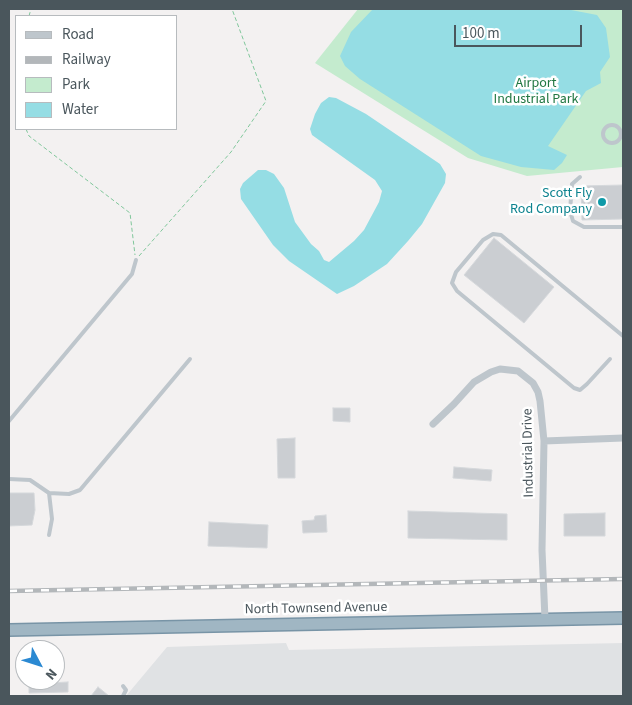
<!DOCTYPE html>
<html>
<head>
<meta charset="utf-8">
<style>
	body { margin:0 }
	#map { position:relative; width:632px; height:705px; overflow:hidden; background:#f3f1f1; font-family:"Source Sans 3",sans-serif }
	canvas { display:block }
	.frame { position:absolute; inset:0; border:10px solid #4a565c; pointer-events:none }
	.legend { position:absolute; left:15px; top:15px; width:162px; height:115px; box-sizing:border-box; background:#fff; border:1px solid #b7bbbe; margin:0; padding:6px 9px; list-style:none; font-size:15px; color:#4a565c }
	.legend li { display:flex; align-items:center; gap:10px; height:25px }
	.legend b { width:25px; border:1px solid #b7bbbe }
	.north { position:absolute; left:15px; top:640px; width:50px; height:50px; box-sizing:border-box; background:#fff; border:1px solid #b7bbbe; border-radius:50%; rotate:130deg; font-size:14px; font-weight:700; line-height:20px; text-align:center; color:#4a565c }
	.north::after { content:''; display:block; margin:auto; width:18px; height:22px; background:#2b89d2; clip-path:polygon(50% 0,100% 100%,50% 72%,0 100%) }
	.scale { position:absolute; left:454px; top:25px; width:128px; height:22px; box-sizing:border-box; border:2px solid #4a565c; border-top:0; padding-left:6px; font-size:15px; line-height:18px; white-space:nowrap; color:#4a565c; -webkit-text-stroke:4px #fff; paint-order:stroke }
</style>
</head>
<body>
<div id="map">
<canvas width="632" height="705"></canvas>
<div class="frame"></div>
<ul class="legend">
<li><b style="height:6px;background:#bec6cc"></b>Road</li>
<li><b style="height:6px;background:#b3b7ba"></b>Railway</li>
<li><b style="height:14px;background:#c4ebce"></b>Park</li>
<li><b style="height:14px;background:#95dde4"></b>Water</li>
</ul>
<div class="north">N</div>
<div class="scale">100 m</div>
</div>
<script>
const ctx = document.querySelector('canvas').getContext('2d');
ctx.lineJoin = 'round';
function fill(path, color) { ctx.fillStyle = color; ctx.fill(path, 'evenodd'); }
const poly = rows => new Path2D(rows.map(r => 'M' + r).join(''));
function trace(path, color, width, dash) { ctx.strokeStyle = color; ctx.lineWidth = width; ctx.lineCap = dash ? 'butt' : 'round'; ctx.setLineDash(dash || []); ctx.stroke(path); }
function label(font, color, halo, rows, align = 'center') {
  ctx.font = font + ' "Source Sans 3",sans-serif'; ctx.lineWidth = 5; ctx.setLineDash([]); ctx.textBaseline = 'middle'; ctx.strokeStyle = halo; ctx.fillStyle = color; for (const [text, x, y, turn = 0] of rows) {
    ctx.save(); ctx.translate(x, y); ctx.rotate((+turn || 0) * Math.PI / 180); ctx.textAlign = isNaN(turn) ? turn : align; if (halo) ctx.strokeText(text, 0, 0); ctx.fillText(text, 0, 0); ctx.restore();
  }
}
const airport = poly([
	[286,643,289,650,623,643,623,696,126,696,167,647]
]);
const green = poly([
	[358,9,623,9,623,167,527,176,468,158,315,63]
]);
const water = poly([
	[373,9,566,9,597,15,606,28,610,57,600,72,601,83,586,91,548,146,567,155,562,163,554,170,521,167,481,156,360,79,345,66,340,56,351,32],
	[329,97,336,98,366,114,440,164,446,174,445,183,422,224,408,241,387,264,354,286,337,294,289,261,273,245,241,199,240,189,243,183,258,170,266,170,274,174,284,188,295,222,311,244,319,251,324,260,329,262,354,241,364,230,379,202,382,191,375,180,312,135,310,129,315,114,321,103]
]);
const building = poly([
	[623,185,623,219,582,220,581,186,623,185],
	[494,238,554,287,524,323,464,275,494,238],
	[333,408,350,408,350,422,333,421,333,408],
	[295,438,295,478,278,478,277,439,295,438],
	[454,467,492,470,491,481,453,478,454,467],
	[9,493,34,493,35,510,32,525,9,526,9,493],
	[408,511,507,514,507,540,408,538,408,511],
	[605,513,605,536,564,536,564,514,605,513],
	[326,515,327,532,303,533,302,521,314,520,315,516,326,515],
	[209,522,268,525,267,548,208,546,209,522],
	[68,682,68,692,29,693,29,684,68,682],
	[98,687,109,696,91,696,98,687]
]);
const path = poly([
	[29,16,31,9],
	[26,129,29,136,130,213,135,255],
	[139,256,231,152,266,101,232,9],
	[194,695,194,696]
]);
const service = poly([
	'603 134a9 9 0 1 1 18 0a9 9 0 1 1-18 0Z',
	[580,177,572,184,570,211,573,221,584,227,623,227],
	[610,359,587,384,580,390,574,388,457,291,452,283,456,272,483,240,493,234,501,235,623,336],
	[9,421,132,274,136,260],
	[9,479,30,480,49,493,69,494,80,490,190,359],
	[49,535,52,519,49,493],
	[123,696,126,690,123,686]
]);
const minor = poly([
	[433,424,454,404,474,382,491,372,500,369,518,371,533,383,538,392,540,401,544,441,542,550,545,619],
	[544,441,623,438]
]);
const trunk = poly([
	[9,630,623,618]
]);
const rail = poly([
	[9,591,623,579]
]);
const markers = [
	[602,202,5,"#0f9aa8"]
];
const parkNames = [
	["Airport",536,84],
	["Industrial Park",536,100]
];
const cultureNames = [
	["Scott Fly",592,194],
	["Rod Company",592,210]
];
const streetNames = [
	["Industrial Drive",529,453,-91],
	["North Townsend Avenue",316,609,-1]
];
fill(airport, '#e0e2e4');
fill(green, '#c4ebce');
fill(water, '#95dde4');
fill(building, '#cbced2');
trace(building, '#d5d8db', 1);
trace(trunk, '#7894a6', 14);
trace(path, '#7fc69a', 1, [4, 2.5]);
trace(service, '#bec6cc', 4);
trace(minor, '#bec6cc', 7);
trace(trunk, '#a0b6c3', 11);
trace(rail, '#b3b7ba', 4.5);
trace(rail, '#fff', 2.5, [8]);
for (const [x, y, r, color] of markers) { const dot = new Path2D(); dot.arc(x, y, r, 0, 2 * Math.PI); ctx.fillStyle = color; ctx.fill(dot); trace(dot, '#fff', 2); }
label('14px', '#217741', '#fff', parkNames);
label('14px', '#0d838f', '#fff', cultureNames, 'right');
label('14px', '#4a565c', '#fff', streetNames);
</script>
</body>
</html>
